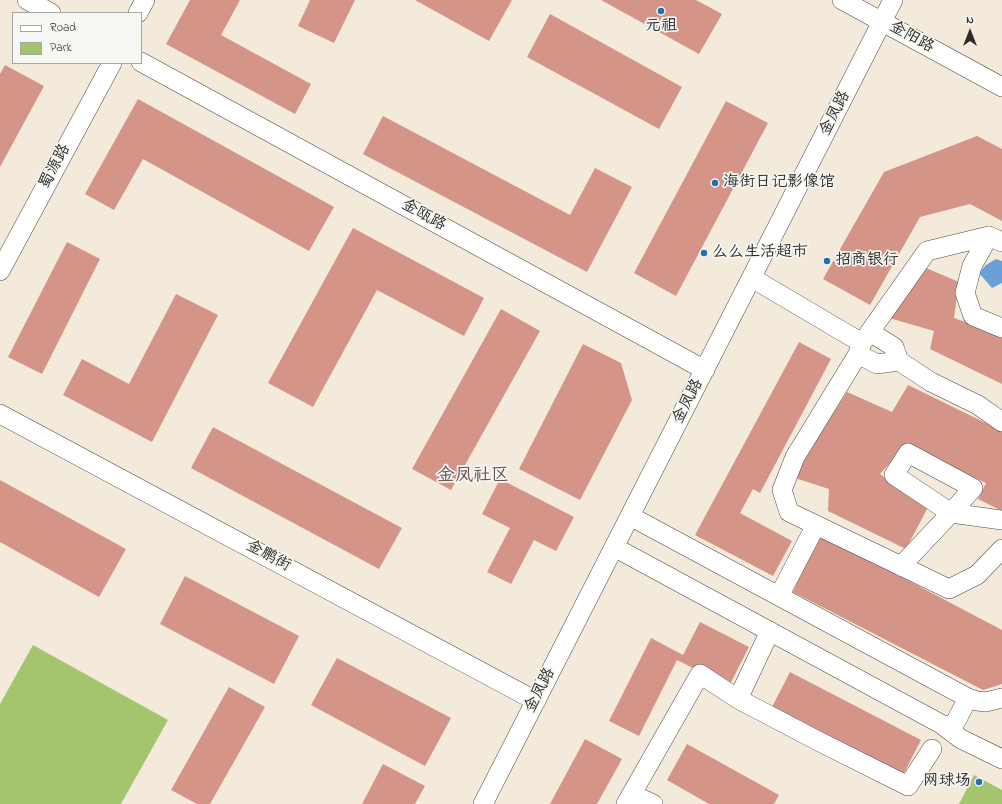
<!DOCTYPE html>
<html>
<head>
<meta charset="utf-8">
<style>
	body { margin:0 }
	#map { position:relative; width:1002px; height:804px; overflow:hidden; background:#f4eadb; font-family:"Indie Flower",sans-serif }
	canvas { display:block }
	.legend { position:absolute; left:12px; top:12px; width:130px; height:52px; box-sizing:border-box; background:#f6f6f2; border:1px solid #a5a5a2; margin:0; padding:5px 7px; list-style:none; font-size:12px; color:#2b2b2b }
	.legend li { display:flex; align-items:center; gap:8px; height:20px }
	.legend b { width:20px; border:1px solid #a5a5a2 }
	.north { position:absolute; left:950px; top:12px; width:40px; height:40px; -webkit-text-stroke:3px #f6f6f2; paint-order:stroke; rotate:0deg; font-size:11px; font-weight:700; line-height:16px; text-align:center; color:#2b2b2b }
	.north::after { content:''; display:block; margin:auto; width:14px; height:18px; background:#2b2b2b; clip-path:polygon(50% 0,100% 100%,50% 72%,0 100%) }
</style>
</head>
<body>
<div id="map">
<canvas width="1002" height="804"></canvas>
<ul class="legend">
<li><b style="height:5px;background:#fff"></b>Road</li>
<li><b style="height:11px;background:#a4c56d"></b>Park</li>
</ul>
<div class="north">N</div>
</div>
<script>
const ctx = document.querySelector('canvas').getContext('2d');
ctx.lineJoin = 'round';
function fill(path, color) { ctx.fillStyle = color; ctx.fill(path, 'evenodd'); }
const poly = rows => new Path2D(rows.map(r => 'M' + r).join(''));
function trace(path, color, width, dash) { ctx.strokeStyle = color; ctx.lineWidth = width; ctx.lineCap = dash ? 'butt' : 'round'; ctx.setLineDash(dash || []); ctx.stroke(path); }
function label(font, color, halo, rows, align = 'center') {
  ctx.font = font + ' "Indie Flower","LXGW WenKai TC",sans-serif'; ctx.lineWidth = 3.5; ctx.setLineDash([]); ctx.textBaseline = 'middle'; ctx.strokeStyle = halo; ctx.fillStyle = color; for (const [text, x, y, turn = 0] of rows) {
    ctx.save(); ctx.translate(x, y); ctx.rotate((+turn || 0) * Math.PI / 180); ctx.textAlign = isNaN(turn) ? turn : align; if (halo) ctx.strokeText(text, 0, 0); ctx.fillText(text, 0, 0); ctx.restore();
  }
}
const green = poly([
	[33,645,168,720,121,804,0,804,0,704],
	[974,775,1002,790,1002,804,959,804]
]);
const water = poly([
	[996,259,1002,261,1002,283,992,288,979,273,986,265]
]);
const building = poly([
	[190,0,240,0,221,35,311,84,295,114,166,44],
	[310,0,355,0,334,43,298,26],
	[415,0,512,0,489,41],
	[601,0,696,0,722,14,699,54],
	[550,14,682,87,659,129,527,57],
	[5,65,44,86,0,167,0,74],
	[138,99,334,207,309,251,143,159,114,210,85,194],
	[726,101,768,123,676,296,634,273],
	[383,116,570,215,595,168,632,187,587,272,363,154],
	[977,136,1002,149,1002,221,970,204,920,217,870,305,823,279,884,172],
	[353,228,484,298,464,336,377,290,313,407,268,383],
	[67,242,100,259,42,374,8,357],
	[926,268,959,282,954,318,1002,335,1002,384,930,349,934,331,889,318],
	[176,294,218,315,152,442,63,395,82,359,129,384],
	[501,309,540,331,451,490,412,469],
	[799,342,831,359,760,493,753,489,740,513,792,541,773,576,695,535],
	[583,344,621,363,632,400,580,500,519,469],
	[908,385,1002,431,1002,511,978,499,986,483,905,446,880,474,927,509,906,549,828,511,829,489,792,477,847,392,892,412],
	[213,427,402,528,379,569,191,468],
	[500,479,574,517,556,551,534,540,511,584,487,572,510,528,482,514],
	[0,480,126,549,99,597,0,542],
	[818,533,1002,630,1002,684,983,690,793,592],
	[185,576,299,636,274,684,160,624],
	[700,622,749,647,729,686,677,660,639,736,609,721,651,638,683,655],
	[337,658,451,718,425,766,311,705],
	[790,672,921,740,903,775,772,707],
	[229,687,265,707,210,804,197,804,171,790],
	[585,739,622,759,597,804,550,804],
	[687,744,779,795,774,804,709,804,667,780],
	[383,764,425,786,415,804,362,804]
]);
const minor = poly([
	[27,0,51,13],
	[842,0,1002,87],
	[138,13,145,0],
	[141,62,705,370],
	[989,236,972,266,965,293,973,316,1002,328],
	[1002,242,989,236,927,251,862,343,858,354,795,457,782,490,789,512,949,589,977,575,1002,549],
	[0,271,112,63],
	[752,278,862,343],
	[870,332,894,347,899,361,931,382,978,405,1002,422],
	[858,354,877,364,899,361],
	[0,414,536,701],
	[908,453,973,488,951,513,894,475,908,453],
	[630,516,968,698,977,701,986,702,1002,698],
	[614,547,941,724,946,726,952,725,955,723,968,698],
	[901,566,951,513,1002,520],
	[779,596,816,525],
	[738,699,820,742,908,786,932,749],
	[941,724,961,739,1002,759],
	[632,794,653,804],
	[483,804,893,0],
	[626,804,700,674,738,699,770,631]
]);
const markers = [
	[661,11,4,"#1f6fb2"],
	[715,183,4,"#1f6fb2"],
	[704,253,4,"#1f6fb2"],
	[827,261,4,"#1f6fb2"],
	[979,782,4,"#1f6fb2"]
];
const poiNames = [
	["元祖",661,27,"center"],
	["海街日记影像馆",723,183],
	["么么生活超市",712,253],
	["招商银行",835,261],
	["网球场",971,782,"right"]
];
const streetNames = [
	["金阳路",911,38,29],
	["金凤路",836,114,-63],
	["蜀源路",56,167,-62],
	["金瓯路",423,216,29],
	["金凤路",689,402,-63],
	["金鹏街",268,557,28],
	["金凤路",541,691,-63]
];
const quarterNames = [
	["金凤社区",473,477]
];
fill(green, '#a4c56d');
fill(water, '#69a0d7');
fill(building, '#d49488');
trace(minor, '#494845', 20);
trace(minor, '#fff', 19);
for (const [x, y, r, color] of markers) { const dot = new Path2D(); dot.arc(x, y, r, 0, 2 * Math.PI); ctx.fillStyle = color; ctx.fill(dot); trace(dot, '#f6f6f2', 1.5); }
label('16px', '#2b2b2b', '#f6f6f2', poiNames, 'left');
label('16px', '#2b2b2b', '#f6f6f2', streetNames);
label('18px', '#66504c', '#f6f6f2', quarterNames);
</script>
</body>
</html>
